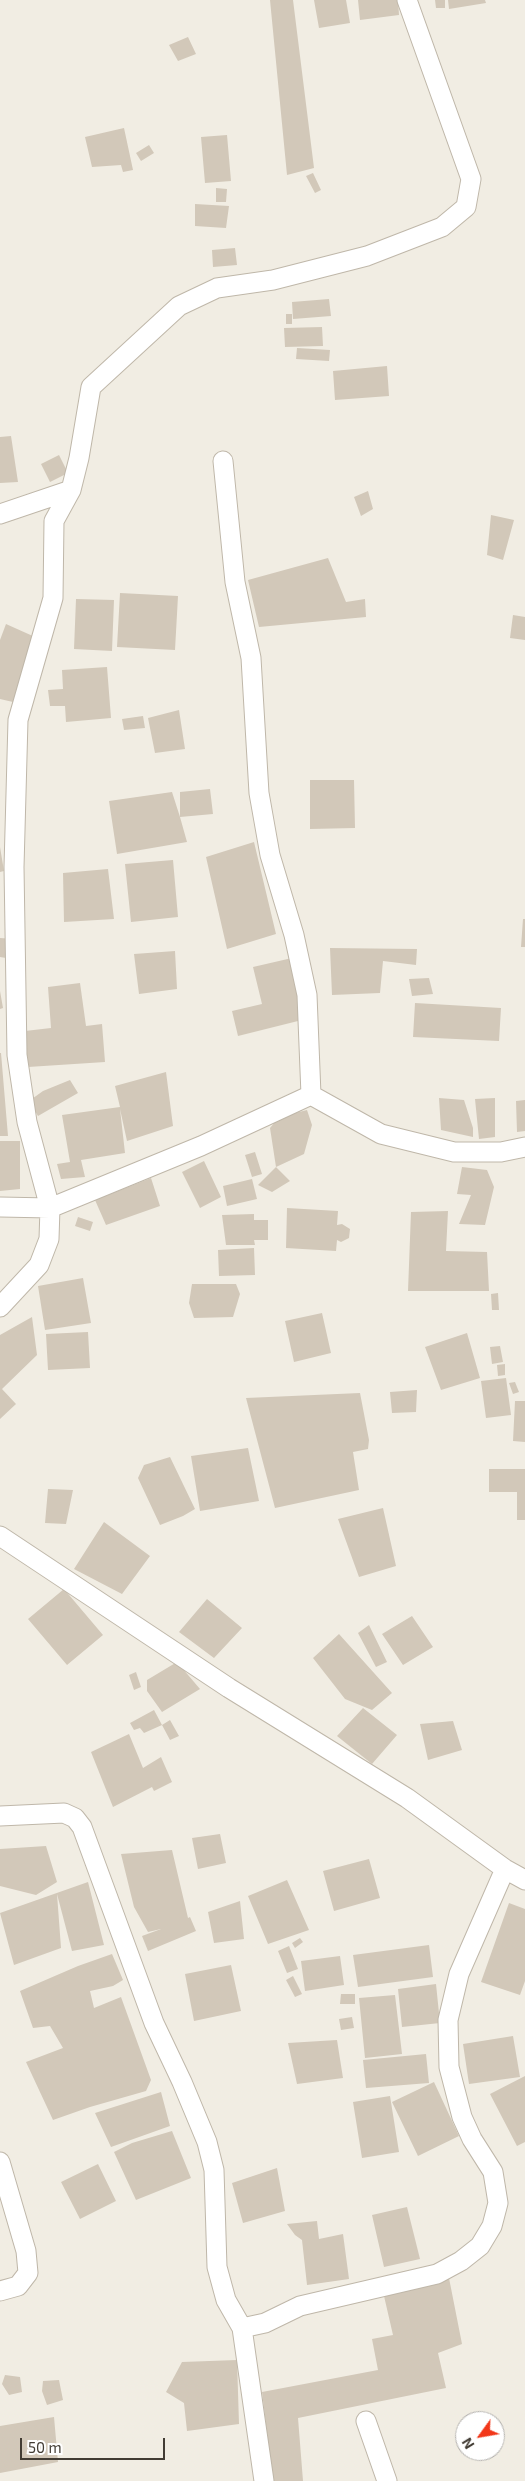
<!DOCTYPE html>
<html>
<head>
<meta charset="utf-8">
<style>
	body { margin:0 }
	#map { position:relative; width:525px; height:2481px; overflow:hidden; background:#f1ede3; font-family:"Exo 2",sans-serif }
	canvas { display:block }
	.north { position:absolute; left:455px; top:2411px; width:50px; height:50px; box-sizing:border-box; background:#fff; border:1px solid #b3b1ae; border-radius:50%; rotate:238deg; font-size:14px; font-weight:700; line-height:20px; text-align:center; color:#423c34 }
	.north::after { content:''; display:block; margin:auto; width:18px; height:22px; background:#f23719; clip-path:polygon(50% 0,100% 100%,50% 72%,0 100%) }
	.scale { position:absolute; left:20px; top:2438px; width:145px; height:22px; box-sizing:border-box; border:2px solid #423c34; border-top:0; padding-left:6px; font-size:15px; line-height:18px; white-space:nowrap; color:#423c34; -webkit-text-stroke:4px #fff; paint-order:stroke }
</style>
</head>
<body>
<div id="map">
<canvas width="525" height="2481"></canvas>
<div class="north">N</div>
<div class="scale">50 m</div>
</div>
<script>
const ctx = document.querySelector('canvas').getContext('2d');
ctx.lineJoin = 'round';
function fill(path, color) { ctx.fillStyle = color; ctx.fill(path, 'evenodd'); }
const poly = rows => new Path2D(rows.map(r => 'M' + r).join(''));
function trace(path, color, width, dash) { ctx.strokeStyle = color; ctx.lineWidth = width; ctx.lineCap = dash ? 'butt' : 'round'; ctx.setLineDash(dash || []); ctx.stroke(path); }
const building = poly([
	[270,0,293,0,314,168,287,175],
	[314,0,346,0,350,23,319,28],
	[358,0,398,0,399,15,360,20],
	[435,0,445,0,445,8,436,8],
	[448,0,485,0,486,3,449,9],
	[188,37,196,54,178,61,169,45],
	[124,128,133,170,123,172,121,165,92,167,85,137],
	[227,135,231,181,205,183,201,137],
	[149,145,154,153,141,161,136,153],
	[313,173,321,190,315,193,306,176],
	[216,188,227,189,226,202,216,202],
	[195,204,229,206,226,228,195,226],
	[235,248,237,265,213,267,212,250],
	[329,299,331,316,293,319,292,302],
	[286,314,292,314,292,324,286,324],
	[322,327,323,346,285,347,284,328],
	[297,348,330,350,329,361,296,359],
	[387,366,389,396,335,400,333,371],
	[11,436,18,482,0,483,0,437],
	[59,455,68,473,50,482,41,464],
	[368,491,373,509,361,516,354,497],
	[491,515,514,520,503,560,487,555],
	[328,558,346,602,365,599,366,617,259,627,248,580],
	[120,593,178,596,175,650,117,647],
	[76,599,114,600,112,651,74,649],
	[513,615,525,617,525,640,510,638],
	[6,624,35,637,13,702,0,699,0,640],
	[107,667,111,718,66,722,65,706,50,706,48,690,63,689,62,670],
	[179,710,185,749,155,753,148,718],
	[143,716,145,728,124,730,122,719],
	[310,780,354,780,355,828,310,829],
	[210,789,213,814,180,817,187,842,117,854,109,801,172,792,180,817,180,792],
	[254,842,276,934,227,949,206,857],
	[0,847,4,871,0,872],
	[173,860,178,917,131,922,125,864],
	[108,869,114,919,64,922,63,873],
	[523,919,525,919,525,947,521,947],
	[0,938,14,939,12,959,0,957],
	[330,948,417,949,416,965,383,961,380,993,332,995],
	[175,951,177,989,139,994,134,954],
	[292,958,306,1019,238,1036,232,1011,262,1004,253,967],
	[429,978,433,994,412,996,409,979],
	[80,983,86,1026,102,1024,105,1062,28,1067,25,1031,51,1028,48,987],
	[0,991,3,1008,0,1009],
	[415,1003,501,1008,499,1041,413,1037],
	[0,1053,1,1053,8,1136,0,1136],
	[166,1072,173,1126,127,1141,120,1109,125,1153,81,1160,85,1177,61,1179,57,1164,70,1162,62,1115,120,1107,115,1086],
	[70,1080,78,1093,38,1116,29,1101,43,1091],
	[439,1098,464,1100,473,1128,473,1137,441,1130],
	[495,1098,495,1137,479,1139,475,1099],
	[525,1100,525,1131,517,1132,516,1101],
	[307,1110,312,1125,304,1154,276,1167,270,1128,279,1117],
	[0,1141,20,1141,20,1189,0,1191],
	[255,1152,262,1174,252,1177,245,1155],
	[204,1161,221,1197,200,1208,182,1172],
	[276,1167,290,1181,272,1192,258,1185],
	[462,1167,487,1170,494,1187,485,1225,459,1224,471,1195,457,1194],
	[151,1178,160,1206,106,1225,95,1200],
	[252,1179,257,1199,227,1206,223,1186],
	[287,1208,338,1211,337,1225,342,1224,350,1229,349,1238,341,1242,337,1240,336,1251,286,1248],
	[448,1211,446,1251,487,1252,489,1291,408,1291,411,1212],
	[254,1214,254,1220,268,1220,268,1240,254,1240,255,1245,226,1245,222,1215],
	[78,1217,93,1222,90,1231,75,1226],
	[254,1248,255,1275,219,1276,218,1250],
	[83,1278,91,1323,45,1330,38,1286],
	[192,1284,236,1284,240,1294,233,1317,194,1318,189,1303],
	[498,1293,499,1310,492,1310,491,1294],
	[322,1313,331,1353,294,1362,285,1321],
	[32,1317,37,1355,2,1389,16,1404,0,1419,0,1335],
	[88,1332,90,1368,48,1370,46,1334],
	[467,1333,480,1378,441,1390,425,1347],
	[500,1346,503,1362,492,1364,490,1347],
	[505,1364,505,1375,498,1376,497,1365],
	[506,1378,511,1415,486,1418,481,1381],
	[515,1382,519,1392,513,1394,509,1383],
	[417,1390,416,1412,392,1413,390,1392],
	[360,1393,369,1440,368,1449,353,1452,359,1490,275,1508,246,1398],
	[515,1401,525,1401,525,1442,513,1441],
	[248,1448,259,1501,200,1511,191,1456],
	[170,1457,195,1509,183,1516,160,1525,138,1478,144,1465],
	[489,1469,525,1469,525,1520,517,1520,517,1492,489,1492],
	[48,1489,73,1490,66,1524,45,1523],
	[383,1508,396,1566,359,1577,338,1519],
	[104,1522,150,1556,122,1594,74,1569],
	[64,1589,103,1635,67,1665,28,1619],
	[207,1599,242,1628,214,1658,179,1632],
	[412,1616,433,1647,403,1665,382,1634],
	[369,1625,387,1662,376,1667,358,1633],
	[339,1634,392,1693,372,1710,345,1699,313,1658],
	[177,1662,200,1689,162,1712,147,1691,147,1680],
	[136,1672,141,1687,134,1690,129,1675],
	[363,1708,397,1735,372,1764,337,1736],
	[154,1710,162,1725,144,1733,140,1728,134,1730,130,1723],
	[170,1720,179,1736,170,1740,162,1725],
	[453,1721,462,1750,428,1760,420,1724],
	[129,1734,143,1768,161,1757,172,1782,154,1791,152,1787,113,1807,91,1752],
	[220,1834,226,1863,198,1869,192,1838],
	[46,1846,57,1882,36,1895,0,1886,0,1849],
	[172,1850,188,1918,190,1917,196,1931,148,1951,142,1936,161,1929,148,1932,134,1907,121,1854],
	[369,1859,380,1898,334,1911,323,1871],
	[287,1880,309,1930,268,1944,248,1896],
	[88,1882,104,1945,72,1951,57,1894,61,1948,14,1965,0,1913],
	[240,1901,244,1939,214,1943,208,1912],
	[509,1903,525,1909,525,1981,520,1995,481,1982],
	[300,1938,303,1942,295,1948,292,1943],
	[429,1945,433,1977,358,1987,353,1955],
	[289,1946,298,1969,287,1973,278,1951],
	[112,1954,123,1980,113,1986,90,1991,94,2008,121,1997,151,2080,146,2091,90,2107,53,2120,26,2062,63,2048,50,2026,33,2028,20,1991,78,1966],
	[340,1956,344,1985,305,1991,301,1961],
	[231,1965,241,2011,194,2021,185,1974],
	[293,1976,302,1994,295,1997,286,1980],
	[436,1984,440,2023,402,2027,398,1989],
	[341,1994,355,1994,355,2004,340,2004],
	[395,1995,402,2054,365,2058,359,1998],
	[352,2017,354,2028,341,2030,339,2019],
	[513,2036,520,2077,469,2084,463,2044],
	[337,2040,343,2078,297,2084,288,2043],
	[426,2054,429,2083,366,2088,363,2060],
	[525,2076,525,2142,517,2146,490,2094],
	[434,2082,459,2136,418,2156,392,2102],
	[161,2092,170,2126,111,2147,95,2113],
	[390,2096,399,2152,362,2158,353,2102],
	[172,2131,191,2178,136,2200,114,2152,132,2143],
	[98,2164,116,2201,80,2219,61,2182],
	[277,2168,285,2211,243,2223,232,2183],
	[407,2207,420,2259,384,2267,372,2215],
	[317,2221,319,2239,343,2234,349,2279,307,2285,302,2240,295,2235,287,2224],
	[449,2278,462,2344,438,2353,446,2388,298,2418,303,2481,273,2481,262,2392,378,2370,372,2339,393,2335,384,2296],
	[237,2360,239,2424,187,2431,184,2403,166,2392,182,2362],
	[5,2375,20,2377,22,2392,9,2395,2,2384],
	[59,2380,63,2400,47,2405,42,2391,43,2381],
	[54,2417,58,2462,0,2473,0,2426]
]);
const minor = poly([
	[223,461,235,582,251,658,259,793,270,855,294,935,307,995,311,1095],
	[0,514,71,490],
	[0,1207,50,1208,27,1122,17,1055,14,867,18,720,53,598,54,521,71,490,79,458,91,387,179,306,217,288,273,280,367,256,442,227,466,207,471,179,407,0],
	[0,1307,39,1265,49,1239,50,1208,201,1146,311,1095,381,1134,454,1152,501,1152,525,1147],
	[0,1536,229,1688,407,1798,505,1869,525,1880],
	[0,1816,64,1813,75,1818,82,1827,154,2023,182,2082,207,2142,214,2170,217,2267,226,2300,242,2328],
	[0,2162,26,2251,28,2273,18,2286,0,2291],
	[366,2421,387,2481],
	[264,2481,242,2328,265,2323,300,2306,437,2274,461,2261,480,2246,492,2226,498,2203,493,2172,472,2139,462,2117,449,2067,448,2020,459,1974,505,1869]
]);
fill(building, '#d2c8b9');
trace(minor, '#bfb7a9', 21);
trace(minor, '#fff', 19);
</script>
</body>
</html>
